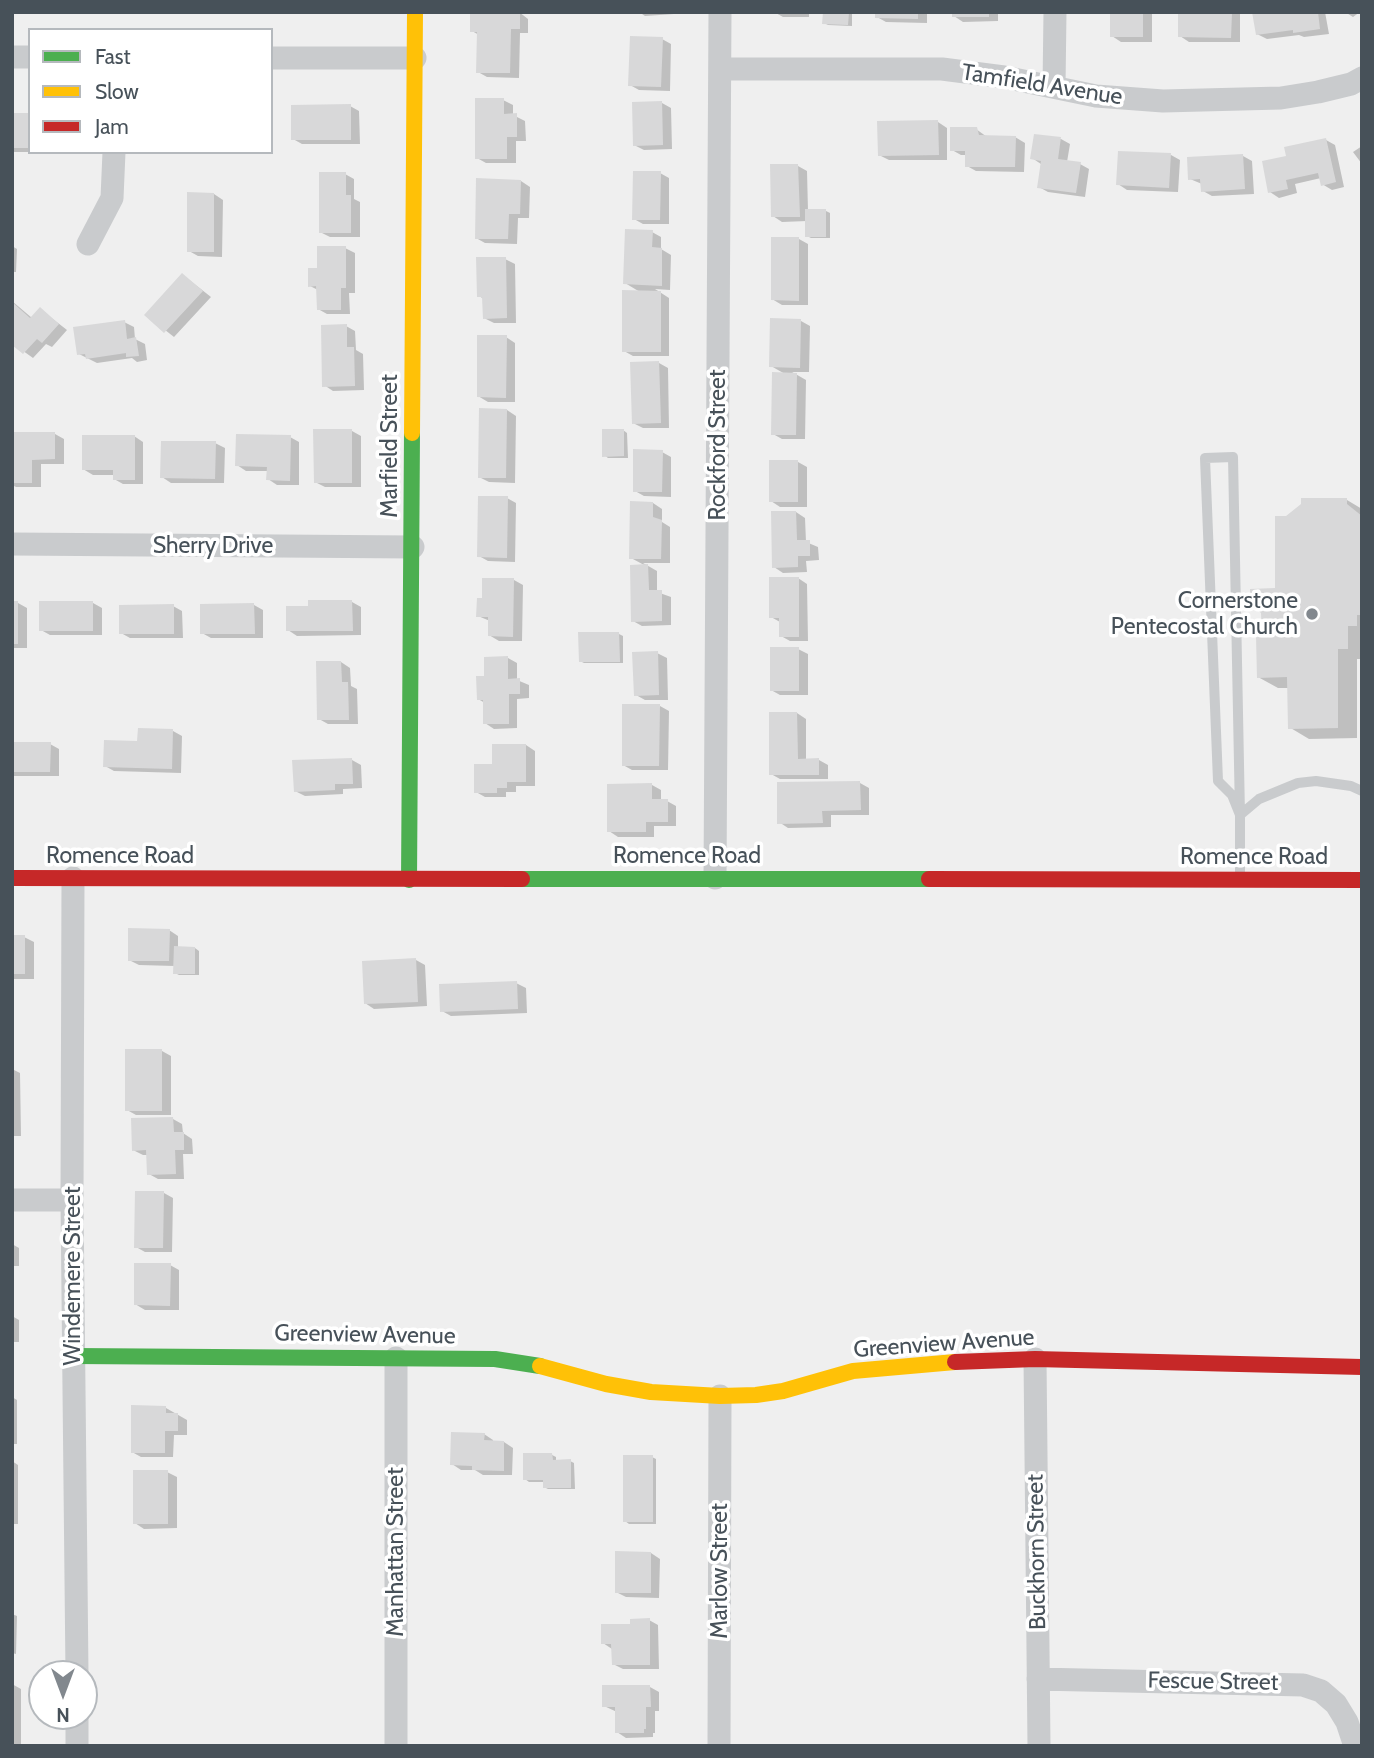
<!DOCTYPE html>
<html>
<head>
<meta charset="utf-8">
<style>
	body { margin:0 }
	#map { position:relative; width:1374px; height:1758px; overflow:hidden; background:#efefef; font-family:Cabin,sans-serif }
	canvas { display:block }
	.frame { position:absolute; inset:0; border:14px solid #475159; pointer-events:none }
	.legend { position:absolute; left:28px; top:28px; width:245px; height:126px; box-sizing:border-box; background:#fff; border:2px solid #b5b9bd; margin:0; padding:9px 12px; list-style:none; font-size:21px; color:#475159 }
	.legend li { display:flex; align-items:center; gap:14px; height:35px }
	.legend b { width:35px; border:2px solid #b5b9bd }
	.north { position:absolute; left:28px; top:1660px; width:70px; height:70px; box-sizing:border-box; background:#fff; border:2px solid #b5b9bd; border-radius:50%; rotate:180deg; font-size:19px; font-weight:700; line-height:28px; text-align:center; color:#475159 }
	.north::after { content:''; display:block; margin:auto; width:24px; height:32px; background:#82888e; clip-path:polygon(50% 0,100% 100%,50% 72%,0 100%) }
</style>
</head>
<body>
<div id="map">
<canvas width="1374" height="1758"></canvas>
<div class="frame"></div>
<ul class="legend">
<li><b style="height:9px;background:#4caf50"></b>Fast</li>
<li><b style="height:9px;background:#ffc107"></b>Slow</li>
<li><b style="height:9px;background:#c62828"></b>Jam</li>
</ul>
<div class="north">N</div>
</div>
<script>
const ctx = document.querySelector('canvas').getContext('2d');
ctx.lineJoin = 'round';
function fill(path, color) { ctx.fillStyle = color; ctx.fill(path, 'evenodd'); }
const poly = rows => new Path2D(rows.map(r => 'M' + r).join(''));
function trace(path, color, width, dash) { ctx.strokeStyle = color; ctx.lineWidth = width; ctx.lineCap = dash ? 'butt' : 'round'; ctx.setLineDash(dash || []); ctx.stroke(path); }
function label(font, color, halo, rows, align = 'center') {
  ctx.font = font + ' Cabin,sans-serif'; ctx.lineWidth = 7; ctx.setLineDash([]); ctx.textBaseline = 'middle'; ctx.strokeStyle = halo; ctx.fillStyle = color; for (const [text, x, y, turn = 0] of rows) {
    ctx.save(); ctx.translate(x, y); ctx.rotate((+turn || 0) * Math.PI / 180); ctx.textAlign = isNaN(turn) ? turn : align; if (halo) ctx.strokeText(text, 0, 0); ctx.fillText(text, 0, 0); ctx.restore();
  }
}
const shadow = poly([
	[519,12,528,19,528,33,520,33,519,78,487,77,478,72,479,35,472,31],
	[639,12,674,12,674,14,645,16],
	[774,12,809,12,809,17,783,17],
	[824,12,852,12,852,26,828,25,824,23],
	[877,12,927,12,927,23,886,22,877,17],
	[954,12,998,12,998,21,963,22,954,16],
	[1112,12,1176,12,1176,14,1152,14,1152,42,1121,42,1112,36],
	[1180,12,1238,12,1240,14,1240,42,1189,42,1180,36],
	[1254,12,1325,12,1329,34,1304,37,1299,35,1267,39,1257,34],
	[1345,12,1360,12,1353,17],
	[662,39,671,44,670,91,639,90,630,85],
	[503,100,513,105,513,115,525,121,526,141,516,141,516,163,486,163,477,158],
	[662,103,671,108,672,149,644,150,634,145],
	[350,106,359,111,360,144,302,144,293,139],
	[12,115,30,115,30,152,44,152,12,152],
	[938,122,947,128,947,160,889,160,879,155],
	[976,129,987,137,1015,137,1025,143,1024,172,976,171,967,166,967,155,961,155,952,150],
	[1035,135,1061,139,1070,144,1067,162,1080,164,1089,169,1085,197,1048,192,1039,187,1041,164,1032,158],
	[1326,140,1335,145,1344,187,1332,190,1322,184,1321,178,1295,184,1297,193,1279,198,1270,192,1288,157],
	[1362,146,1362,164,1353,152],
	[1171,155,1180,160,1178,192,1127,190,1118,184],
	[1243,156,1252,161,1254,194,1212,196,1203,191,1202,184,1190,179],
	[798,166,807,171,808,211,826,211,830,213,830,238,811,238,807,236,807,221,782,222,773,216],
	[660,173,669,178,669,224,643,224,634,219],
	[345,174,354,179,354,199,360,202,360,237,330,237,320,232],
	[521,181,530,187,529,218,518,218,517,244,485,243,476,238],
	[214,194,223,200,222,257,198,256,189,251],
	[652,232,661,237,661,249,671,255,670,290,655,289,669,298,669,356,633,356,624,351,640,292,625,283],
	[799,239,808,244,808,305,782,305,772,299],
	[12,246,17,249,16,272,12,272],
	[345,248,355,253,355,293,349,293,350,314,327,314,318,309,318,290,310,286],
	[505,259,515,264,516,323,494,323,484,318,484,299,479,296],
	[183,275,211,297,174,337,146,315],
	[12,301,32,318,40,309,67,330,52,347,46,344,33,358,12,343],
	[772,320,801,321,810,326,809,372,792,372,806,380,805,439,782,439,773,434,785,374,771,366],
	[124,322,134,327,135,339,145,344,147,360,137,362,132,358,97,363,79,354],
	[346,326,355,331,356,350,363,354,364,390,333,391,324,385],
	[506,337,515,343,515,402,488,402,478,396],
	[659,363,668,368,669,428,643,428,633,423],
	[507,410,516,416,515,483,489,482,479,477],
	[623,430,627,433,628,458,608,458,604,455],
	[352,431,361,436,361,487,325,487,315,482],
	[12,434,55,434,64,439,64,464,41,464,41,487,16,487,12,485],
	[134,436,143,442,143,484,123,484,114,479,114,475,93,475,83,469],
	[290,437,299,442,299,485,277,485,268,479,268,471,246,471,237,465],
	[215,443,225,448,224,483,171,483,162,477],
	[662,452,671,457,671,497,644,496,635,491],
	[798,462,807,467,807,507,780,507,771,501],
	[507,498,516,503,515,562,488,561,479,556],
	[1347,500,1362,509,1362,659,1357,659,1357,738,1309,739,1289,727,1289,688,1278,688,1258,677,1263,638,1263,612,1252,606,1277,590,1287,518],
	[653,503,662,509,662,522,670,527,670,563,643,563,657,571,657,592,671,597,671,625,642,626,633,621,646,566,631,558],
	[796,512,805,518,806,542,818,547,819,560,806,561,807,572,783,573,774,567],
	[798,578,807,584,808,641,790,641,781,636,780,622,771,617],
	[514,580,523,585,522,641,499,641,489,635,490,621,478,616],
	[352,602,361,607,361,635,297,636,288,630,309,608],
	[12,603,18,603,27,608,27,648,12,648],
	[93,603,102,608,102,635,50,635,41,630],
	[254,605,263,610,263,638,211,638,202,633],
	[173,606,182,611,183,638,130,638,121,633],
	[619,634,623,636,623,663,584,663,580,661],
	[798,649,808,654,808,695,780,695,771,690],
	[657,653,667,658,668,700,645,700,636,695],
	[508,658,517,663,517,680,529,685,529,698,517,699,517,728,494,729,485,723,485,703,478,699,486,678],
	[341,662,350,668,351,686,357,689,358,724,328,724,319,719],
	[660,706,669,711,668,770,632,770,623,765],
	[797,713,806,719,806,760,819,760,828,765,828,779,780,779,771,774],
	[173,731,182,736,181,773,114,771,105,766,139,743],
	[12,743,50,744,59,749,59,776,12,776],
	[526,745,535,751,535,786,516,786,516,792,506,792,506,797,485,797,476,792,494,766],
	[352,760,361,765,362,788,343,789,343,794,305,796,295,791],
	[860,783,869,788,869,815,831,815,831,827,788,828,779,822],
	[652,785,661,790,661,801,667,801,676,806,676,826,654,826,654,837,618,837,609,831],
	[169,930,178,936,178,948,195,948,199,951,199,975,179,975,175,973,175,966,139,965,129,960],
	[12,937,24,937,34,942,34,979,12,979],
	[416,960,425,965,427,1006,374,1009,365,1003],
	[516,983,526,988,527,1013,451,1016,442,1011],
	[162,1051,171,1056,171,1115,136,1115,127,1110],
	[12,1069,20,1073,21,1136,12,1136],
	[173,1119,182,1124,183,1133,192,1139,193,1154,183,1154,184,1179,158,1179,149,1174,148,1155,143,1155,133,1150],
	[164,1193,173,1198,172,1252,145,1252,136,1247],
	[12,1244,19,1248,19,1266,12,1266],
	[170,1265,179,1270,179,1310,145,1310,135,1304],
	[12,1316,19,1320,19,1342,12,1342],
	[12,1397,17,1400,17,1444,12,1444],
	[166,1408,187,1420,187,1435,174,1435,173,1457,141,1457,132,1452],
	[484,1434,493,1440,493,1442,504,1442,513,1448,512,1475,483,1475,475,1470,461,1470,452,1464],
	[552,1455,556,1457,556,1461,570,1461,574,1463,575,1489,548,1489,544,1487,544,1482,529,1482,525,1479],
	[652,1457,656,1459,656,1524,629,1524,625,1521],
	[12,1461,18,1465,18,1524,12,1524],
	[167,1472,177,1477,177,1528,144,1529,135,1523],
	[651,1553,660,1559,659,1598,626,1597,616,1592],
	[12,1614,17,1616,16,1654,12,1653],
	[649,1620,658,1625,659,1669,623,1669,613,1664,612,1649,603,1643,632,1626],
	[12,1684,21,1689,21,1745,12,1745],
	[650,1687,659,1692,659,1711,655,1711,655,1733,653,1733,653,1737,626,1738,617,1732,617,1712,604,1706]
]);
const building = poly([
	[470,12,520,12,520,29,511,29,510,73,476,73,477,32,470,32],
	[823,12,849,12,848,25,822,24],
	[875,12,918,12,918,19,875,18],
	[952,12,989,12,989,17,952,17],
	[1110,12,1143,12,1143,37,1110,37],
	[1178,12,1232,12,1231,38,1178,37],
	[1252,12,1318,12,1320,29,1293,33,1293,30,1256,35],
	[630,36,663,37,661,87,628,86],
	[475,98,504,98,504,114,517,113,517,137,507,137,507,159,475,159],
	[662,101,663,145,633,146,632,102],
	[351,104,351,140,291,140,291,105],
	[12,113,30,113,30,148,12,148],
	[938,120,939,155,878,156,877,121],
	[950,127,977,127,979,135,1016,136,1015,167,965,167,965,151,950,151],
	[1034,134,1061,137,1058,159,1081,162,1076,193,1037,188,1041,161,1030,159],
	[1326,138,1336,182,1321,186,1318,173,1286,180,1288,189,1268,193,1262,161,1286,156,1284,147],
	[1118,151,1171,153,1169,188,1116,185],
	[1243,154,1245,189,1201,192,1200,179,1188,180,1187,157],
	[770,164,798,164,800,217,771,217],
	[633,171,661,171,660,220,632,220],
	[319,172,346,172,346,195,351,195,351,233,319,233],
	[476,178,521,180,520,214,509,214,508,239,475,239],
	[187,192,214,193,214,252,187,252],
	[805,209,826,209,826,237,805,237],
	[625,229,653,230,652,247,662,248,662,286,623,284],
	[771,237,799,237,799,301,771,300],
	[317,246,346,246,346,288,341,288,341,310,317,310,316,286,308,287,308,268,317,268],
	[476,257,506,257,507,318,483,319,482,297,477,297],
	[182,273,203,291,164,333,144,315],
	[622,290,661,291,661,352,622,352],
	[12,302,30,318,40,307,59,324,42,343,37,339,23,354,12,345],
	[770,318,801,319,800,368,769,367],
	[125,320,127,339,136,337,139,356,126,357,126,353,86,359,85,354,77,355,73,327],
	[347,324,347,347,354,347,355,386,322,387,321,325],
	[477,335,507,335,506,398,477,397],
	[659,361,661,423,632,424,630,362],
	[772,372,797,373,796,435,771,435],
	[479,408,507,409,506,478,478,478],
	[313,429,352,429,352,483,314,483],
	[602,429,624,429,624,456,602,457],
	[12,432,55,432,55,459,32,460,32,483,12,483],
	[236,434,291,435,290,481,266,480,267,467,235,466],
	[82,435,135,435,135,480,113,480,113,470,82,470],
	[161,441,216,441,215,479,160,478],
	[633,449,663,450,662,492,633,492],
	[769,460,798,460,798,502,769,502],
	[478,496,508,496,507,558,477,557],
	[1301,498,1347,498,1347,504,1362,516,1362,615,1357,615,1357,626,1348,626,1348,649,1338,649,1338,728,1288,729,1287,677,1257,678,1256,636,1262,636,1261,613,1255,607,1250,607,1250,589,1275,588,1275,516,1286,516,1301,504],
	[630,501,653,502,653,517,662,520,661,559,629,559],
	[771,511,796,511,797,540,810,540,810,556,798,556,798,567,772,568],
	[648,564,649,590,662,590,662,621,631,622,630,565],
	[769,577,799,577,799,637,779,637,779,618,769,618],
	[482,578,514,578,513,637,488,636,488,617,476,617,477,598,482,598],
	[308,600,352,600,353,631,286,631,286,606,308,606],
	[12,601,18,601,18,644,12,644],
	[39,601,93,601,93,631,39,631],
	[254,603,255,634,200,634,200,604],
	[174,604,174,634,119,634,119,605],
	[578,632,619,632,620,662,579,662],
	[770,647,799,647,799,691,770,691],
	[658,651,659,695,634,696,632,652],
	[508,656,508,679,520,678,520,694,509,694,509,724,483,724,483,700,477,700,476,676,484,676,484,657],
	[316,661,341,661,342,682,348,682,349,720,317,720],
	[622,704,660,704,659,766,622,766],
	[769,712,797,712,798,759,819,758,819,775,769,775],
	[138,728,173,729,172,769,103,767,104,740,137,741],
	[12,742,51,742,50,772,12,772],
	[492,744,526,744,526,782,507,782,507,788,497,788,497,793,474,793,474,764,492,764],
	[352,758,353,784,335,784,335,790,294,792,292,760],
	[860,781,861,810,822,811,823,823,777,824,777,782],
	[652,783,652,799,668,799,668,822,646,822,646,832,607,832,607,784],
	[128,928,170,929,169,961,128,961],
	[12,935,25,935,25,974,12,974],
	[174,946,195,947,195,974,173,974],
	[416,958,418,1002,364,1004,362,961],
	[517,981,518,1009,440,1012,439,984],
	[125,1049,162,1049,162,1111,125,1111],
	[173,1117,174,1132,184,1132,184,1150,175,1150,176,1174,147,1175,146,1150,132,1151,131,1118],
	[135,1191,164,1191,163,1248,134,1248],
	[134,1263,171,1263,170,1306,134,1305],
	[131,1405,166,1406,166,1413,178,1413,178,1431,165,1431,165,1453,131,1453],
	[451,1432,485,1433,484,1440,504,1441,504,1471,472,1470,472,1466,450,1465],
	[523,1453,552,1453,553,1460,571,1459,571,1488,543,1488,543,1480,523,1480],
	[623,1455,653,1455,653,1522,623,1522],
	[133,1470,168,1470,168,1524,133,1524],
	[615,1551,651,1552,651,1593,615,1593],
	[650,1618,650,1665,612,1665,611,1644,601,1644,601,1624,630,1624,630,1619],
	[602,1685,650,1685,651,1707,646,1707,646,1729,644,1729,644,1733,615,1733,615,1707,602,1707]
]);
const lane = poly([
	[1233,457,1240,815,1232,795,1218,781,1205,458,1233,457],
	[1240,875,1240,815,1259,799,1298,783,1316,781,1351,786,1362,791]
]);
const street = poly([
	[12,57,30,57],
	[271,58,415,58],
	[720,69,942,69,1004,77,1096,96,1163,101,1281,98,1318,92,1351,84,1362,78],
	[1054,87,1055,12],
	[88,244,112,198,114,152],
	[12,544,413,547],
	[73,878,72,1200,77,1674],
	[715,878,720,12],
	[12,1200,72,1200],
	[396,1358,396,1746],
	[1035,1359,1039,1746],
	[1038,1679,1303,1685,1321,1691,1336,1704,1347,1722,1355,1746],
	[77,1716,77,1746],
	[719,1746,720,1396]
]);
const fast = poly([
	[522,879,929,879],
	[409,880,412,433],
	[74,1356,495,1359,540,1366]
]);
const slow = poly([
	[412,433,415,12],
	[540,1366,606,1384,651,1392,720,1396,756,1395,783,1391,853,1371,955,1362]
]);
const jam = poly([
	[12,878,522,879],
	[929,879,1362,880],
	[955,1362,1035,1359,1362,1367]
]);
const markers = [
	[1312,614,7,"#82888e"]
];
const streetNames = [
	["Tamfield Avenue",1042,85,9],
	["Rockford Street",718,445,-90],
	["Marfield Street",390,446,-90],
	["Sherry Drive",213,546],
	["Romence Road",120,856],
	["Romence Road",687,856],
	["Romence Road",1254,857],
	["Windemere Street",73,1276,-90],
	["Greenview Avenue",365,1335,1],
	["Greenview Avenue",944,1344,-4],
	["Manhattan Street",396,1552,-90],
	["Buckhorn Street",1037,1552,-91],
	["Marlow Street",720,1571,-90],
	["Fescue Street",1213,1682,1]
];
const poiNames = [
	["Cornerstone",1298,601],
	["Pentecostal Church",1298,627]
];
fill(shadow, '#0003');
fill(building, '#d8d8d9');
trace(lane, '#c9cbcd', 10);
trace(street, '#c9cbcd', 23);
trace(fast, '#4caf50', 16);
trace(slow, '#ffc107', 16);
trace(jam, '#c62828', 16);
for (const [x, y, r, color] of markers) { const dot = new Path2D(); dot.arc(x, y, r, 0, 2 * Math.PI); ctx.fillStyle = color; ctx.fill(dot); trace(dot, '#fff', 2.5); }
label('23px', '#475159', '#fff', streetNames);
label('23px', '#475159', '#fff', poiNames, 'right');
</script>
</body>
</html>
